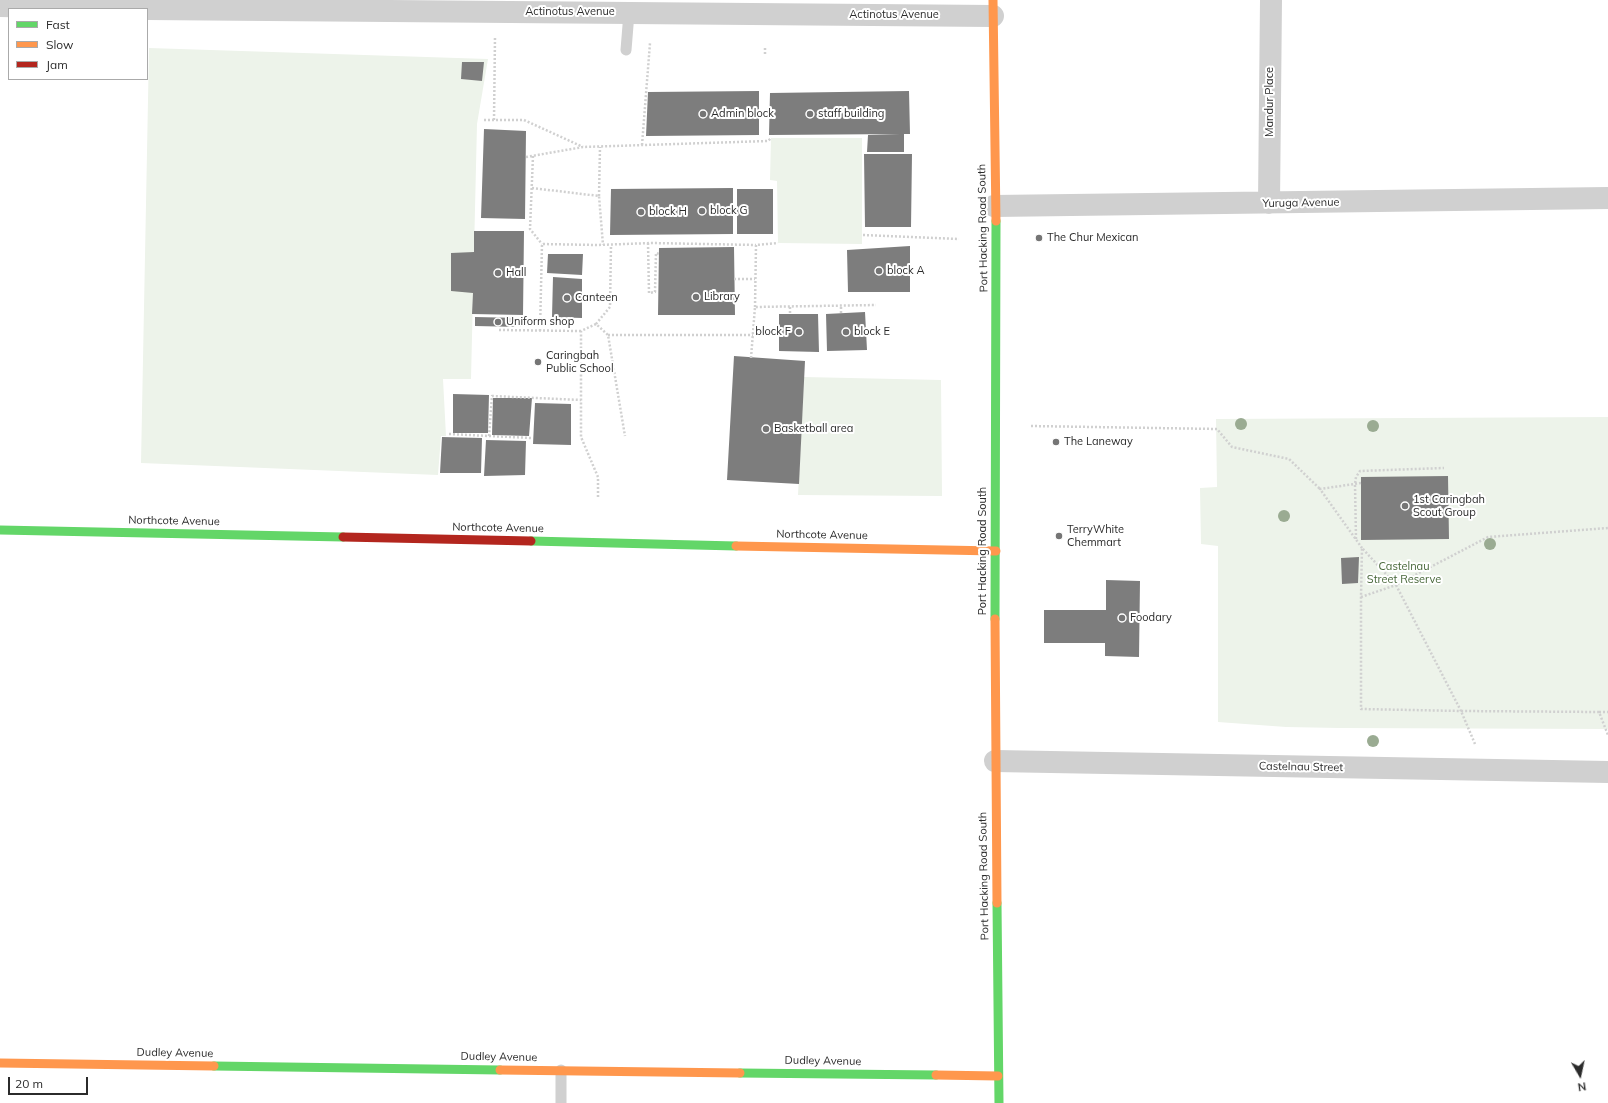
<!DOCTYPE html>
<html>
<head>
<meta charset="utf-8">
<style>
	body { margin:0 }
	#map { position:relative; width:1608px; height:1103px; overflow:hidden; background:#fff; font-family:Mulish,sans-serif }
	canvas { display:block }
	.legend { position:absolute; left:8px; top:8px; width:140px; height:72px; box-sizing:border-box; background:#fff; border:1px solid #aaa; margin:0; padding:5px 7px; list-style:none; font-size:12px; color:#2b2b2b }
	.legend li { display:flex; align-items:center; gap:8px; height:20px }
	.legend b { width:20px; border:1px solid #aaa }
	.north { position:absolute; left:1560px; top:1055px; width:40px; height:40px; -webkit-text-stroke:3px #fff; paint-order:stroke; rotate:171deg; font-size:11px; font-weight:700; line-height:16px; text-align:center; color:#2b2b2b }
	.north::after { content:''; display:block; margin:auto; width:14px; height:18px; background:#2b2b2b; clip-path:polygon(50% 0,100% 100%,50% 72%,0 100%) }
	.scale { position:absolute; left:8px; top:1077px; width:80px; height:18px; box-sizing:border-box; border:2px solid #2b2b2b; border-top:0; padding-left:5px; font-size:12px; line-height:14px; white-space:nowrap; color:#2b2b2b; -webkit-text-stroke:3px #fff; paint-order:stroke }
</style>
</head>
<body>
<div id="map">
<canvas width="1608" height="1103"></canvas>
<ul class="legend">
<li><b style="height:5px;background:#63d668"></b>Fast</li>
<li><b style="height:5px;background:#ff974d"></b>Slow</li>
<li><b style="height:5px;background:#b3261e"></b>Jam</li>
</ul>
<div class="north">N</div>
<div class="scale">20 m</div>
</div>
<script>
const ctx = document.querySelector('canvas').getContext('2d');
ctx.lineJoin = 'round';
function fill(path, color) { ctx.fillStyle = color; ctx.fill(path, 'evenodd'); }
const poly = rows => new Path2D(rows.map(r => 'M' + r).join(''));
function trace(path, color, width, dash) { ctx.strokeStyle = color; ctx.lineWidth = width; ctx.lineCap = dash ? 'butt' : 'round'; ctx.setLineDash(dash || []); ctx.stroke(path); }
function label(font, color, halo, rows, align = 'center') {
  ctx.font = font + ' Mulish,sans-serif'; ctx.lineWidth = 4; ctx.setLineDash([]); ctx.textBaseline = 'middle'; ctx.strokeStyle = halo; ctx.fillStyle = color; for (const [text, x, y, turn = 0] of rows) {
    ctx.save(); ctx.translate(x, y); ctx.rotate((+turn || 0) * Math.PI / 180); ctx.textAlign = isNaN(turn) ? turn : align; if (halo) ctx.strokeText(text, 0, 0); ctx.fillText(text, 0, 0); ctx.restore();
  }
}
const green = poly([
	[149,48,488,59,477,124,471,379,443,379,446,436,441,436,438,475,141,463],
	[771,138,862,138,862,244,778,243,777,181,770,180],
	[804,377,941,380,942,496,798,495],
	[1608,417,1608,729,1339,728,1286,727,1218,722,1218,546,1201,544,1200,488,1217,487,1216,419]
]);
const building = poly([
	[462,62,484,62,482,81,461,79],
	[759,91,759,135,646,136,648,92],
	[909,91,910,134,904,134,904,152,867,152,868,135,900,134,769,135,770,93],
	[484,129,526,131,525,219,481,218],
	[864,154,912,154,911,227,865,227],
	[733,188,733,234,610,235,611,189],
	[737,189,773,189,773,234,737,234],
	[474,231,524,231,523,315,472,314,473,293,451,291,451,253,474,252],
	[910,246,910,292,848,292,847,250],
	[734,247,735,315,658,315,659,248],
	[548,254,583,254,582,275,547,273],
	[553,277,582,279,582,318,552,317],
	[865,312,867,350,827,351,826,314],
	[779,314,818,314,819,352,779,351],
	[475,317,521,318,521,327,475,326],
	[734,356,805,361,799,484,727,480],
	[453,394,489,395,488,433,453,433],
	[493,398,532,398,529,436,492,435],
	[535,403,571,404,571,445,533,444],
	[442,437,482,438,481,473,440,473],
	[486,440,526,441,525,475,484,476],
	[1448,476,1449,539,1361,540,1361,477],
	[1359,557,1358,583,1342,584,1341,558],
	[1106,580,1140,581,1139,657,1105,656,1105,643,1044,643,1044,610,1106,610]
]);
const path = poly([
	[765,54,765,46],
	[484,120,524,120,583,147],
	[494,120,495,37],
	[642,145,650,43],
	[533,156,530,229,542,244],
	[526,157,583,147,768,141,771,138],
	[532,188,599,196,603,245],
	[599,196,600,147],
	[863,235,959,239],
	[648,243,649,293,655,292,656,253,659,254],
	[734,279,755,279],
	[755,307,756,245,778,243],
	[790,307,790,314],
	[841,313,841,306],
	[596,324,610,307,611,245],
	[499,330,581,331],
	[540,331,542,244,597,245,652,243,756,245],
	[608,335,753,335],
	[751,358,755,307,876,305],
	[1031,426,1217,429,1232,447,1289,459,1320,489],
	[449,434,489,436,492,396,581,400],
	[489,436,531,438],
	[1361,483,1320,489,1362,548],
	[598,497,598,477,581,437,581,331,596,324,608,335,625,436],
	[1356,539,1355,484,1356,477,1360,471,1444,468],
	[1361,597,1396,585,1362,548,1361,597,1361,709,1461,711,1396,585,1488,537,1608,528],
	[1599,712,1608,712],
	[1475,744,1461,711,1599,712,1608,735]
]);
const lane = poly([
	[626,50,629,13],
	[561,1103,561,1070]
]);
const street = poly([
	[0,6,140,9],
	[147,9,993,16],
	[1269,203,1271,0],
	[994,206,1608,198],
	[995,761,1608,772]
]);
const fast = poly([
	[0,530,343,537],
	[531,541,736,546],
	[995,619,996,221],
	[997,903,999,1103],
	[214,1066,500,1070],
	[740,1073,936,1075]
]);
const slow = poly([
	[993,0,996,221],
	[736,546,996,551],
	[995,619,997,903],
	[0,1063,214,1066],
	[500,1070,740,1073],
	[936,1075,998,1076]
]);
const jam = poly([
	[343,537,531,541]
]);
const trees = [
	[1241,424],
	[1373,426],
	[1284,516],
	[1490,544],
	[1373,741]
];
const markers = [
	[703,114,4,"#757575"],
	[810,114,4,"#757575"],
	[702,211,4,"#757575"],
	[641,212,4,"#757575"],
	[1039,238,4,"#757575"],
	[879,271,4,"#757575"],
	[498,273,4,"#757575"],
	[696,297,4,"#757575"],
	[567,298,4,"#757575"],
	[498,322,4,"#757575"],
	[799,332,4,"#757575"],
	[846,332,4,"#757575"],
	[538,362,4,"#757575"],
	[766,429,4,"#757575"],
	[1056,442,4,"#757575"],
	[1405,506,4,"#757575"],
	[1059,536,4,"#757575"],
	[1122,618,4,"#757575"]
];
const streetNames = [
	["Actinotus Avenue",570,12],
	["Actinotus Avenue",894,15],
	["Mandur Place",1270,102,-90],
	["Yuruga Avenue",1301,203,-1],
	["Port Hacking Road South",983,228,-91],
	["Northcote Avenue",174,521,1],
	["Northcote Avenue",498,528,1],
	["Northcote Avenue",822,535,1],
	["Port Hacking Road South",983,551,-90],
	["Castelnau Street",1301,767,1],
	["Port Hacking Road South",984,876,-91],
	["Dudley Avenue",175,1053,1],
	["Dudley Avenue",499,1057,1],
	["Dudley Avenue",823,1061,1]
];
const poiNames = [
	["Admin block",711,114],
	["staff building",818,114],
	["block G",710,211],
	["block H",649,212],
	["The Chur Mexican",1047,238],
	["block A",887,271],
	["Hall",506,273],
	["Library",704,297],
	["Canteen",575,298],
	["Uniform shop",506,322],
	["block F",791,332,"right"],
	["block E",854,332],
	["Caringbah",546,356],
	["Public School",546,369],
	["Basketball area",774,429],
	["The Laneway",1064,442],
	["1st Caringbah",1413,500],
	["Scout Group",1413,513],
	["TerryWhite",1067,530],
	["Chemmart",1067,543],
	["Foodary",1130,618]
];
const parkNames = [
	["Castelnau",1404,567],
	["Street Reserve",1404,580]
];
fill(green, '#edf3ea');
fill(building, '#7d7d7d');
trace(path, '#d0d0d0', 2.5, [2, 2]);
trace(lane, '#d0d0d0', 11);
trace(street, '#d0d0d0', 22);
trace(fast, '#63d668', 9);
trace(slow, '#ff974d', 9);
trace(jam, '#b3261e', 9);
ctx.fillStyle = '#9aab92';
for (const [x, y] of trees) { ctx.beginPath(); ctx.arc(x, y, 6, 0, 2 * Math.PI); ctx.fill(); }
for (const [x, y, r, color] of markers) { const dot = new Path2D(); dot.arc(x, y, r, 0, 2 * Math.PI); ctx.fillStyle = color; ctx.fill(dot); trace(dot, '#fff', 1.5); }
label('11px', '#2b2b2b', '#fff', streetNames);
label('11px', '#2b2b2b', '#fff', poiNames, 'left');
label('11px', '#476739', '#fff', parkNames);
</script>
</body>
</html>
